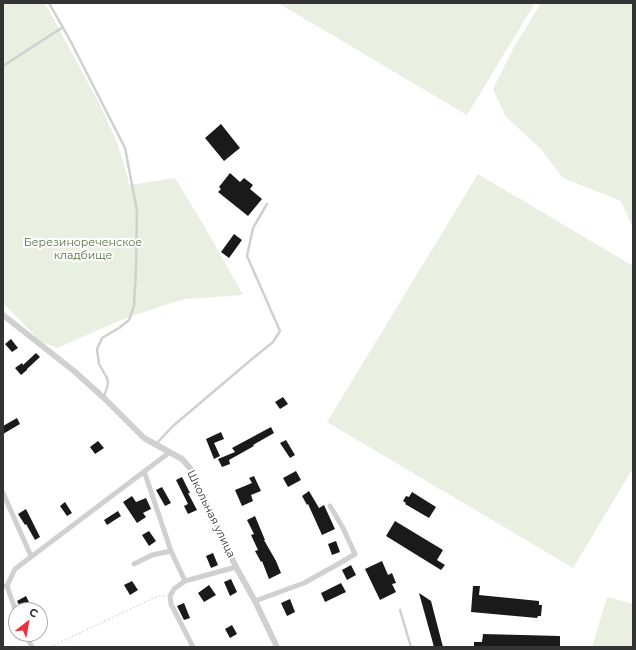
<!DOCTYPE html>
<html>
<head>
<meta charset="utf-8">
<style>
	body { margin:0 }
	#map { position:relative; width:636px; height:650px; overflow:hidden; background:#fff; font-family:Montserrat,sans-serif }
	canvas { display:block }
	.frame { position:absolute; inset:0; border:4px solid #333; pointer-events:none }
	.north { position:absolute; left:8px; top:602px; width:40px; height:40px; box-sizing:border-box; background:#fff; border:1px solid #adadad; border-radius:50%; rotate:31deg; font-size:11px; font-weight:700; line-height:16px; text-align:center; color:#333 }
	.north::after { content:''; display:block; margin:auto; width:14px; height:18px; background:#ef303c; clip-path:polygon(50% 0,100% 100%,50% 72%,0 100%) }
</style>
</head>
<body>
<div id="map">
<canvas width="636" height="650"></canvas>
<div class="frame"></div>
<div class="north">С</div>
</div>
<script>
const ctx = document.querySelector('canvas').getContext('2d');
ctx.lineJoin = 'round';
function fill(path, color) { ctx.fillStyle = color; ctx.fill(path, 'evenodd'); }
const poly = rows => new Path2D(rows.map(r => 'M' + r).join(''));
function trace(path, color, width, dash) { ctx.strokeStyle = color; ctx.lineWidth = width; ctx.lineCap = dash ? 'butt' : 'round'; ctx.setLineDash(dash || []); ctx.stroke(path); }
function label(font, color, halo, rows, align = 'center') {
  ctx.font = font + ' Montserrat,sans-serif'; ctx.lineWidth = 4; ctx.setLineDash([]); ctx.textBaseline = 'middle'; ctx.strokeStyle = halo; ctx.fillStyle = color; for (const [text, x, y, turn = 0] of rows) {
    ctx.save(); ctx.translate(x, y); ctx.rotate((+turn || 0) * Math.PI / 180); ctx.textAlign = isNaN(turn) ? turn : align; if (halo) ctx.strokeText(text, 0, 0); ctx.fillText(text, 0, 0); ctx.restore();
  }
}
const green = poly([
	[3,3,45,3,99,103,117,142,128,178,129,185,175,178,206,229,243,295,187,299,171,303,121,320,57,348,40,341,3,303],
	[278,3,535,3,467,115],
	[541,3,633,3,633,228,621,201,563,178,540,148,506,117,493,89,515,45],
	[478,174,633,266,633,468,573,568,327,422],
	[607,597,633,604,633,647,592,647]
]);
const building = poly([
	[221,124,240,148,224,161,205,138],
	[230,173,240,182,244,178,253,185,250,189,262,199,248,216,218,192,221,189,219,187],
	[234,234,242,240,229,258,221,252],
	[11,339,18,348,12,352,5,344],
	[36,353,40,357,27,369,27,370,21,375,15,368,22,363,23,365],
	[283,397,288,404,280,409,275,402],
	[17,418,20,424,3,434,3,426],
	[271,427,274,433,253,445,254,446,229,460,230,464,222,467,218,459,235,452,232,448],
	[221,432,224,439,214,443,220,456,214,459,206,439],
	[286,440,295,455,290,458,280,443],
	[98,441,104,448,95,454,90,447],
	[296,471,301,480,288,487,283,478],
	[254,476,261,491,251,495,253,501,242,506,235,490,252,483,249,478],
	[182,477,190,493,188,493,197,510,188,514,184,506,188,504,176,480],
	[162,487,171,503,165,506,156,490],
	[309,491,319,508,324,505,335,529,322,535,308,504,307,505,302,496],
	[412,492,436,507,429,518,405,504,406,503,403,501,406,496,409,497],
	[132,496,136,502,146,498,151,509,143,513,146,517,137,523,123,502],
	[65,502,72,513,67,516,60,506],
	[26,509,40,537,35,540,26,524,25,525,18,514],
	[118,511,121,516,107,525,104,520],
	[255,516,265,540,264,540,276,561,281,573,269,579,262,561,261,562,255,551,258,550,251,535,254,534,247,520],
	[395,521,443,550,437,560,445,565,441,570,386,536],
	[149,531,156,541,149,546,142,535],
	[336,541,340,552,332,555,328,544],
	[213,553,218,565,211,568,206,556],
	[382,561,388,575,392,573,396,583,392,584,396,592,380,600,365,569],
	[351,565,356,575,347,580,342,570],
	[231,579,237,592,230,596,224,582],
	[132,581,138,590,130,595,124,585],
	[341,583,346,592,325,602,321,593],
	[209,585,216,595,204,602,198,593],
	[473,586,480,586,479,595,539,601,539,605,542,605,541,616,538,616,537,618,471,612],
	[419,593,431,601,443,647,434,647],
	[26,596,33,610,22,610,17,601],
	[290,599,295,612,287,616,281,603],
	[184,603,190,618,184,620,177,606],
	[232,625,237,634,230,638,225,629],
	[483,634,560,636,560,646,474,647,474,642,482,642]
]);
const path = poly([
	[50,647,158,596,165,596]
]);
const service = poly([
	[49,3,71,42,125,148,137,211,136,268,134,306,129,320,119,328,102,338,97,349,99,364,107,378,108,384,104,397],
	[3,66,63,27],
	[156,444,173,426,252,359,273,342,280,331,247,256,253,228,267,204],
	[400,610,411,647]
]);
const minor = poly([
	[144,471,171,551,185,581,174,589,170,596,171,604,193,647],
	[3,493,31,556],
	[134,564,152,555,171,551],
	[185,581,236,567],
	[3,586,7,586,15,569,170,452],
	[7,586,16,612],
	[255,601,304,583,340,563,355,554,343,528,330,506],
	[25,634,32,647]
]);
const tertiary = poly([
	[3,315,74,371,104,398,144,438,182,459,190,468,236,567,255,601,277,647]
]);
const parkNames = [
	["Березинореченское",83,243],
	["кладбище",83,256]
];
const streetNames = [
	["Школьная улица",211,514,64]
];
fill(green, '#e9f0e1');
fill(building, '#1a1a1a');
trace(path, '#d0d0d0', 1, [2, 2]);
trace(service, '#d0d0d0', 2.5);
trace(minor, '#d0d0d0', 5);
trace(tertiary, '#d0d0d0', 6);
label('11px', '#55723c', '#fff', parkNames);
label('11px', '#333', '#fff', streetNames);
</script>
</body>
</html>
